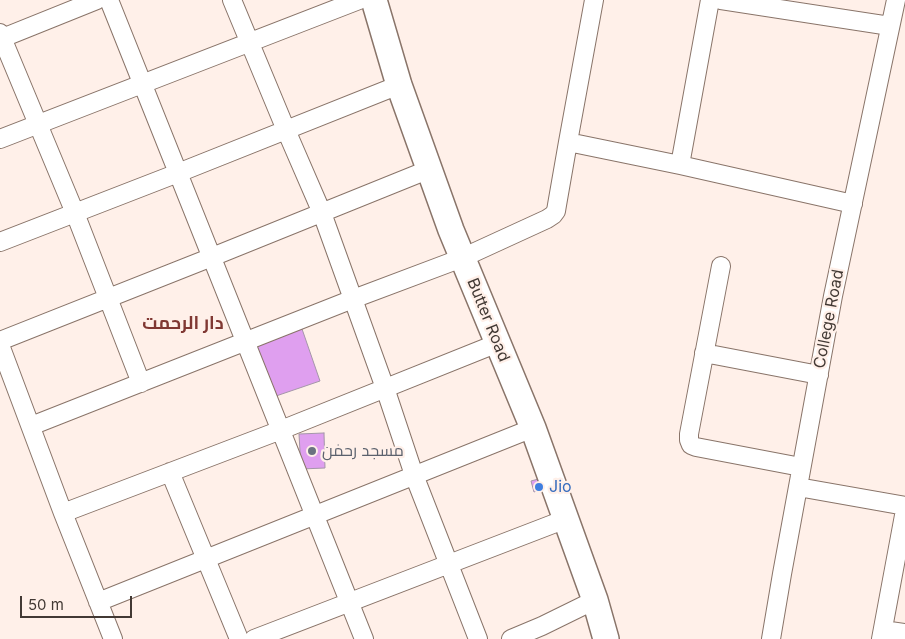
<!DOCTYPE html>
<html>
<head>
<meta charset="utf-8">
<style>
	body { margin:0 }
	#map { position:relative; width:905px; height:639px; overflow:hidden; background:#fff0e9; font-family:Inter,sans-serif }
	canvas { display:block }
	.scale { position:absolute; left:20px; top:596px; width:112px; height:22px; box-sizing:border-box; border:2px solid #423934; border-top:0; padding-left:6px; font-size:15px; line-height:18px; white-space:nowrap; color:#423934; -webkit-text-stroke:4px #fff0e9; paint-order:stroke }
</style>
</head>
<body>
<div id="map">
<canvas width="905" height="639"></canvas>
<div class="scale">50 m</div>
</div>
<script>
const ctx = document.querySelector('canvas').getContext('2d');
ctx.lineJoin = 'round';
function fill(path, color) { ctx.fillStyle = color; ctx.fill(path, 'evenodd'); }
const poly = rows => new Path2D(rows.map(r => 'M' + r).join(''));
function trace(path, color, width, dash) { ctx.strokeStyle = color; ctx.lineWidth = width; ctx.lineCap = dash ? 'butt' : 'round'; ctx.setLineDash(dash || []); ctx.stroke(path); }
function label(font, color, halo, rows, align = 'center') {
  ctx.font = font + ' Inter,Cairo,sans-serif'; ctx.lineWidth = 4.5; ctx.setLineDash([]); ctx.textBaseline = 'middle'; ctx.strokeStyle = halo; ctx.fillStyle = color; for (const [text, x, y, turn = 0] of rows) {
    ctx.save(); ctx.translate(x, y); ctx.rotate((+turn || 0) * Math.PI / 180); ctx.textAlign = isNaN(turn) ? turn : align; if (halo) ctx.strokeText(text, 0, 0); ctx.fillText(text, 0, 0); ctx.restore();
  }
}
const building = poly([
	[301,326,320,381,276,396,255,344,301,326],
	[324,433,325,468,301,469,299,434,324,433],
	[542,478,545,488,534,492,531,481,542,478]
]);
const street = poly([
	[109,0,364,639],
	[232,0,286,130,322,213,385,388,414,475,478,639],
	[721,0,890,26],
	[0,33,75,213,141,383],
	[0,39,97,0],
	[0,139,359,0],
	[568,142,680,165,853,204],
	[680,165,710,0],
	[0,242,178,173,399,85],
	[721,266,689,434,689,440,691,445,696,447,801,467],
	[0,341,212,257,430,169],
	[0,345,63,513,113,639],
	[704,353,819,375],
	[31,426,353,299,462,258,547,219,553,215,556,211,557,205,568,142,594,0],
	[170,472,239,639],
	[798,487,905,506],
	[63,513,281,430,498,343],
	[98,602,533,428],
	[883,630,905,633],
	[254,639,566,519],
	[511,639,542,626,595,600],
	[771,639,782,574,833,296,896,0],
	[881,639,905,510]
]);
const secondary = poly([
	[374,0,399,85,451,230,533,428,595,600,606,639]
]);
const markers = [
	[312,451,5,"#6b7280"],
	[539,487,5,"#3f7fe0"]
];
const streetNames = [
	["College Road",829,319,-79],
	["Butter Road",488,320,68]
];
const worshipNames = [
	["مسجد رحمٰن",322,451]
];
const shopNames = [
	["Jio",549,487]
];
const neighbourhoodNames = [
	["دار الرحمت",183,324]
];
fill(building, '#df9fef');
trace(building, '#a496a8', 1);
trace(street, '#897469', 20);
trace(secondary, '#897469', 28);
trace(street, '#fff', 18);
trace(secondary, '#fff', 25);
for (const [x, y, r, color] of markers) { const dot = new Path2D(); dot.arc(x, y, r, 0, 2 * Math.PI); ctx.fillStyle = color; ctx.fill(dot); trace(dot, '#fff0e9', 2); }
label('16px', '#423934', '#fff0e9', streetNames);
label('16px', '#5b616d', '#fff0e9', worshipNames, 'left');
label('16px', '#366cbe', '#fff0e9', shopNames, 'left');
label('bold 18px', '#803833', '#fff0e9', neighbourhoodNames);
</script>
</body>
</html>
